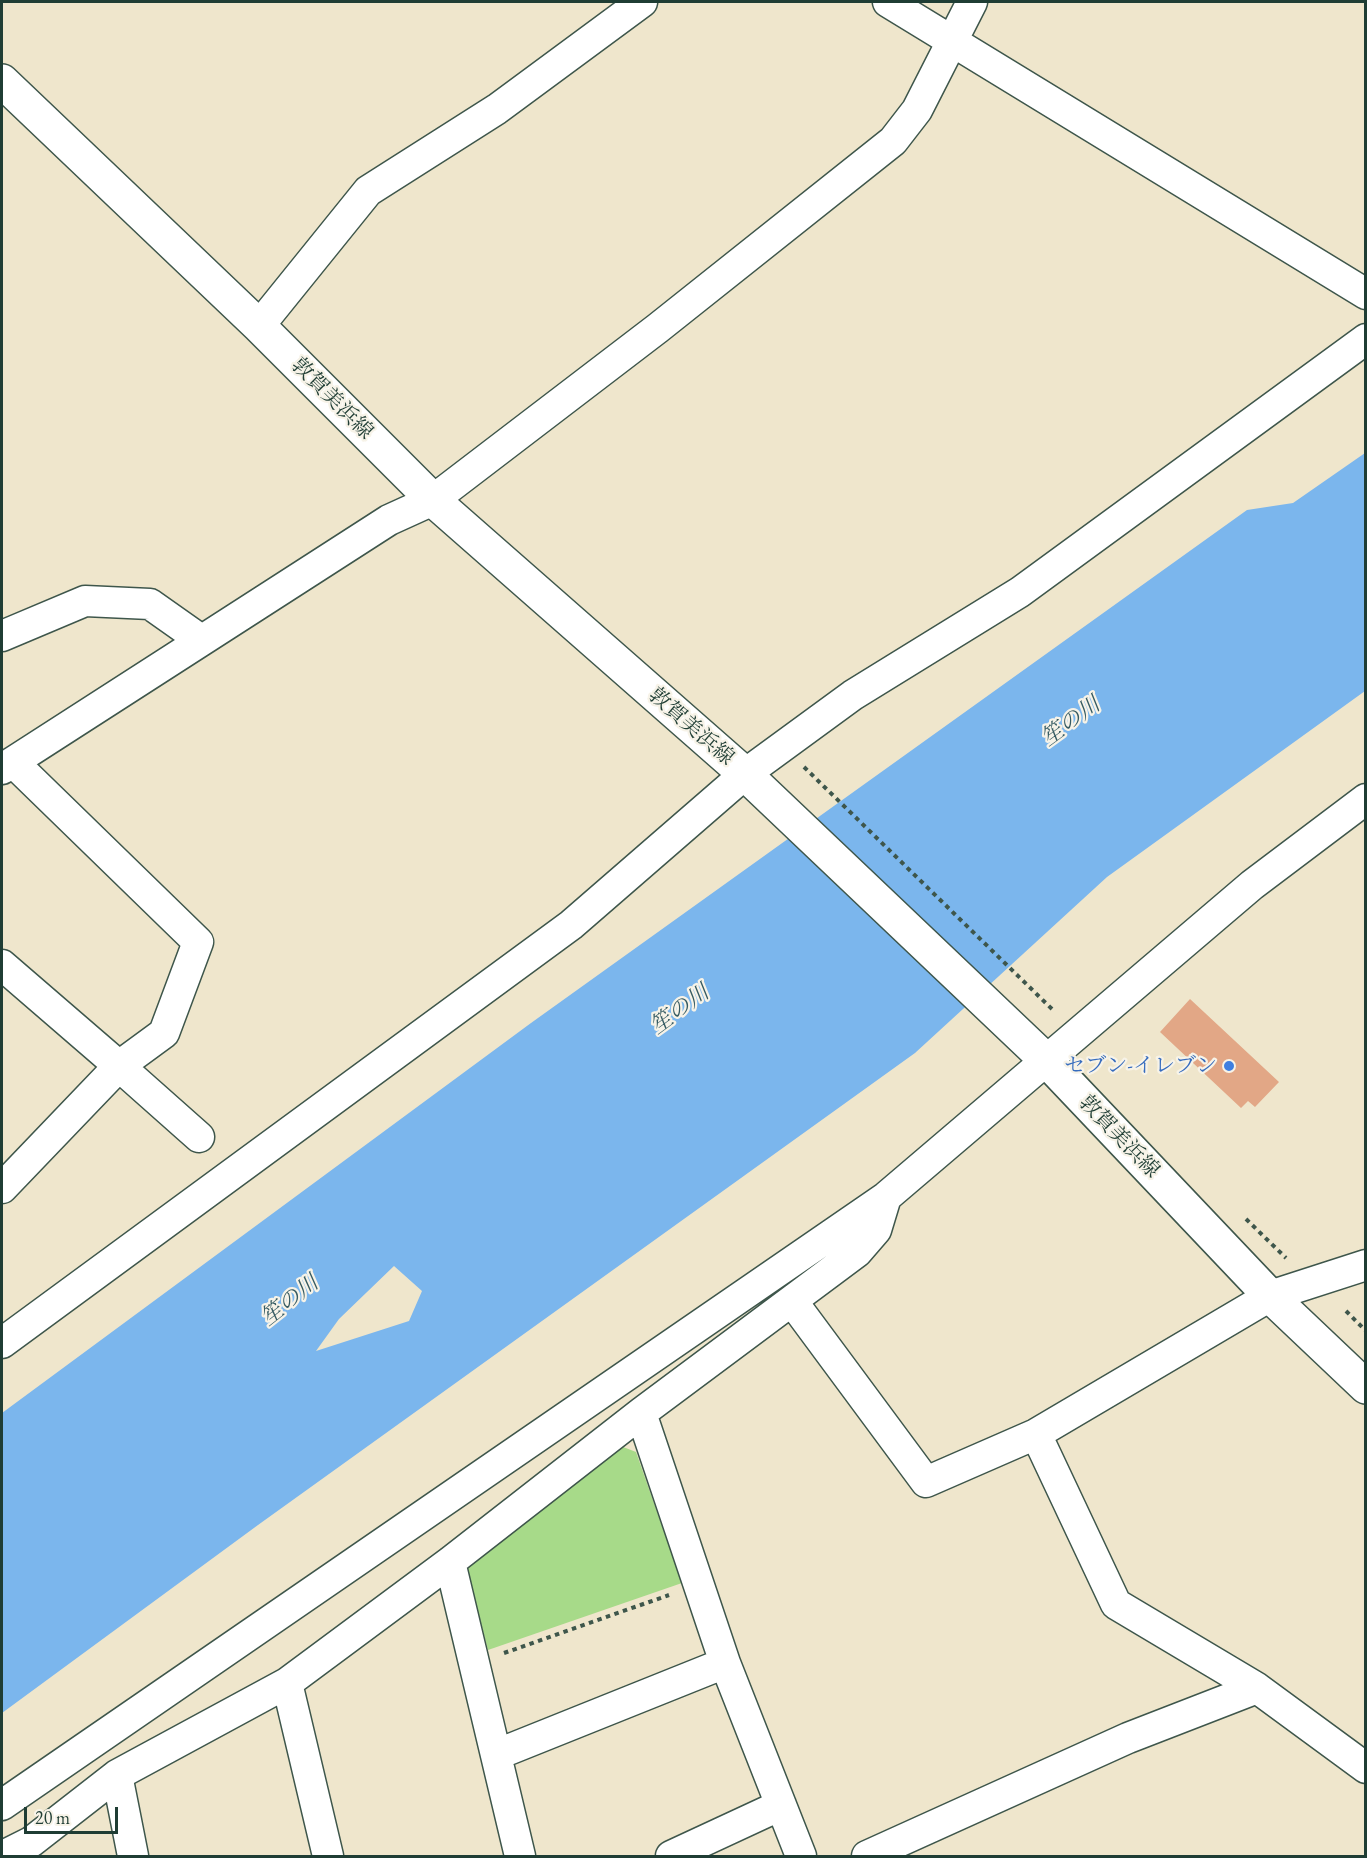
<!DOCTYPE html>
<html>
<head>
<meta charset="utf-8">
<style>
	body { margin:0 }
	#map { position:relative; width:1367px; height:1858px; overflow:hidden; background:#efe6cc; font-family:"EB Garamond",serif }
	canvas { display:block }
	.frame { position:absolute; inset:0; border:3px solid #1f3d34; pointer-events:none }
	.scale { position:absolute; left:24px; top:1807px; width:94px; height:27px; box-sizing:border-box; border:3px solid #1f3d34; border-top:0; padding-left:8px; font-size:18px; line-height:21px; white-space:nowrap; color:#1f3d34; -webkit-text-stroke:4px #f7f3e8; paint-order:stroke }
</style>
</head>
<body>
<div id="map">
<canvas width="1367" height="1858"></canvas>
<div class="frame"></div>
<div class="scale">20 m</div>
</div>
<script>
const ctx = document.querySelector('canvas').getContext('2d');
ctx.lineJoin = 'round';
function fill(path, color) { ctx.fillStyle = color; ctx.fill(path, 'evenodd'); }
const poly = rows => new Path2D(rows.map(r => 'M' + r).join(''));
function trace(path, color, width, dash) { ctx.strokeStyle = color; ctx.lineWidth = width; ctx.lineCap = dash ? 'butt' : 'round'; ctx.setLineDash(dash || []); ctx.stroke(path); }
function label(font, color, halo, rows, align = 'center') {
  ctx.font = font + ' "EB Garamond","Noto Serif JP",serif'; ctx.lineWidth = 4.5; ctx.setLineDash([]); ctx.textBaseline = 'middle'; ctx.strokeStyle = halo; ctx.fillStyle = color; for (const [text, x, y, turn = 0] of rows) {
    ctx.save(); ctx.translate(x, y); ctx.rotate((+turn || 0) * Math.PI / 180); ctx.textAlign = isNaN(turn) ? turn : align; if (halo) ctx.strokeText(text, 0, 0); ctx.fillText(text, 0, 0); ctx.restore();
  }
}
const green = poly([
	[618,1445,636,1452,682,1583,488,1650,465,1563]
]);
const water = poly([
	[1365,453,1365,691,1107,877,915,1053,258,1525,2,1713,2,1413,531,1023,1247,510,1293,503],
	[394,1266,422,1291,409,1321,316,1351,339,1319]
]);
const building = poly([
	[1190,999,1279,1082,1255,1107,1248,1101,1241,1108,1160,1032]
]);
const path = poly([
	[804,767,1055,1012],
	[1246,1219,1286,1258],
	[1346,1311,1366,1331],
	[504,1653,669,1595]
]);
const minor = poly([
	[888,2,1366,294],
	[259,326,368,191,497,109,642,2],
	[2,636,85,601,150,604,201,640],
	[13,762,198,942,164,1033,119,1066,199,1137],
	[2,769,389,520,433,500,658,328,893,141,917,110,972,2],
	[2,965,119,1066,2,1188],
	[792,1301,926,1482,1036,1434,1270,1296,1366,1265],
	[2,1343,571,925,745,774,853,695,1020,592,1366,339],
	[641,1413,857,1252,876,1230,886,1197],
	[1036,1434,1116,1604,1257,1688,1366,1768],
	[450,1562,520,1856],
	[287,1683,328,1856],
	[498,1754,725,1663],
	[117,1775,133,1856],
	[2,1805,886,1197,1252,885,1366,799],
	[3,1856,31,1842,117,1775,287,1683,450,1562,641,1413,725,1663,801,1856],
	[671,1856,781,1805],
	[867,1856,1128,1738,1257,1688]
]);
const major = poly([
	[2,81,259,326,433,500,745,774,1047,1061,1270,1296,1366,1387]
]);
const markers = [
	[1229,1066,6,"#3f7fe0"]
];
const streetNames = [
	["敦賀美浜線",332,399,45],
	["敦賀美浜線",691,727,41],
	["敦賀美浜線",1119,1137,46]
];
const shopNames = [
	["セブン-イレブン",1217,1066]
];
const waterNames = [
	["笙の川",1071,722,-36],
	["笙の川",680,1010,-36],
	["笙の川",290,1301,-38]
];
fill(green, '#a7da89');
fill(water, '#7bb6ed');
fill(building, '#e2a786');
trace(minor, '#3e564b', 33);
trace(major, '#3e564b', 36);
trace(path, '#3e564b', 4, [4.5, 4.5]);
trace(minor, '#fff', 30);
trace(major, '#fff', 33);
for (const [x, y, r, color] of markers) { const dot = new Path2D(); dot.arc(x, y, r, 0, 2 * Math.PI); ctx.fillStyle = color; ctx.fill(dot); trace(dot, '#f7f3e8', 2); }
label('21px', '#1f3d34', '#f7f3e8', streetNames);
label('21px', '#366cbe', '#f7f3e8', shopNames, 'right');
label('italic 22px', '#365b62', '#f7f3e8', waterNames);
</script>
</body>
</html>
